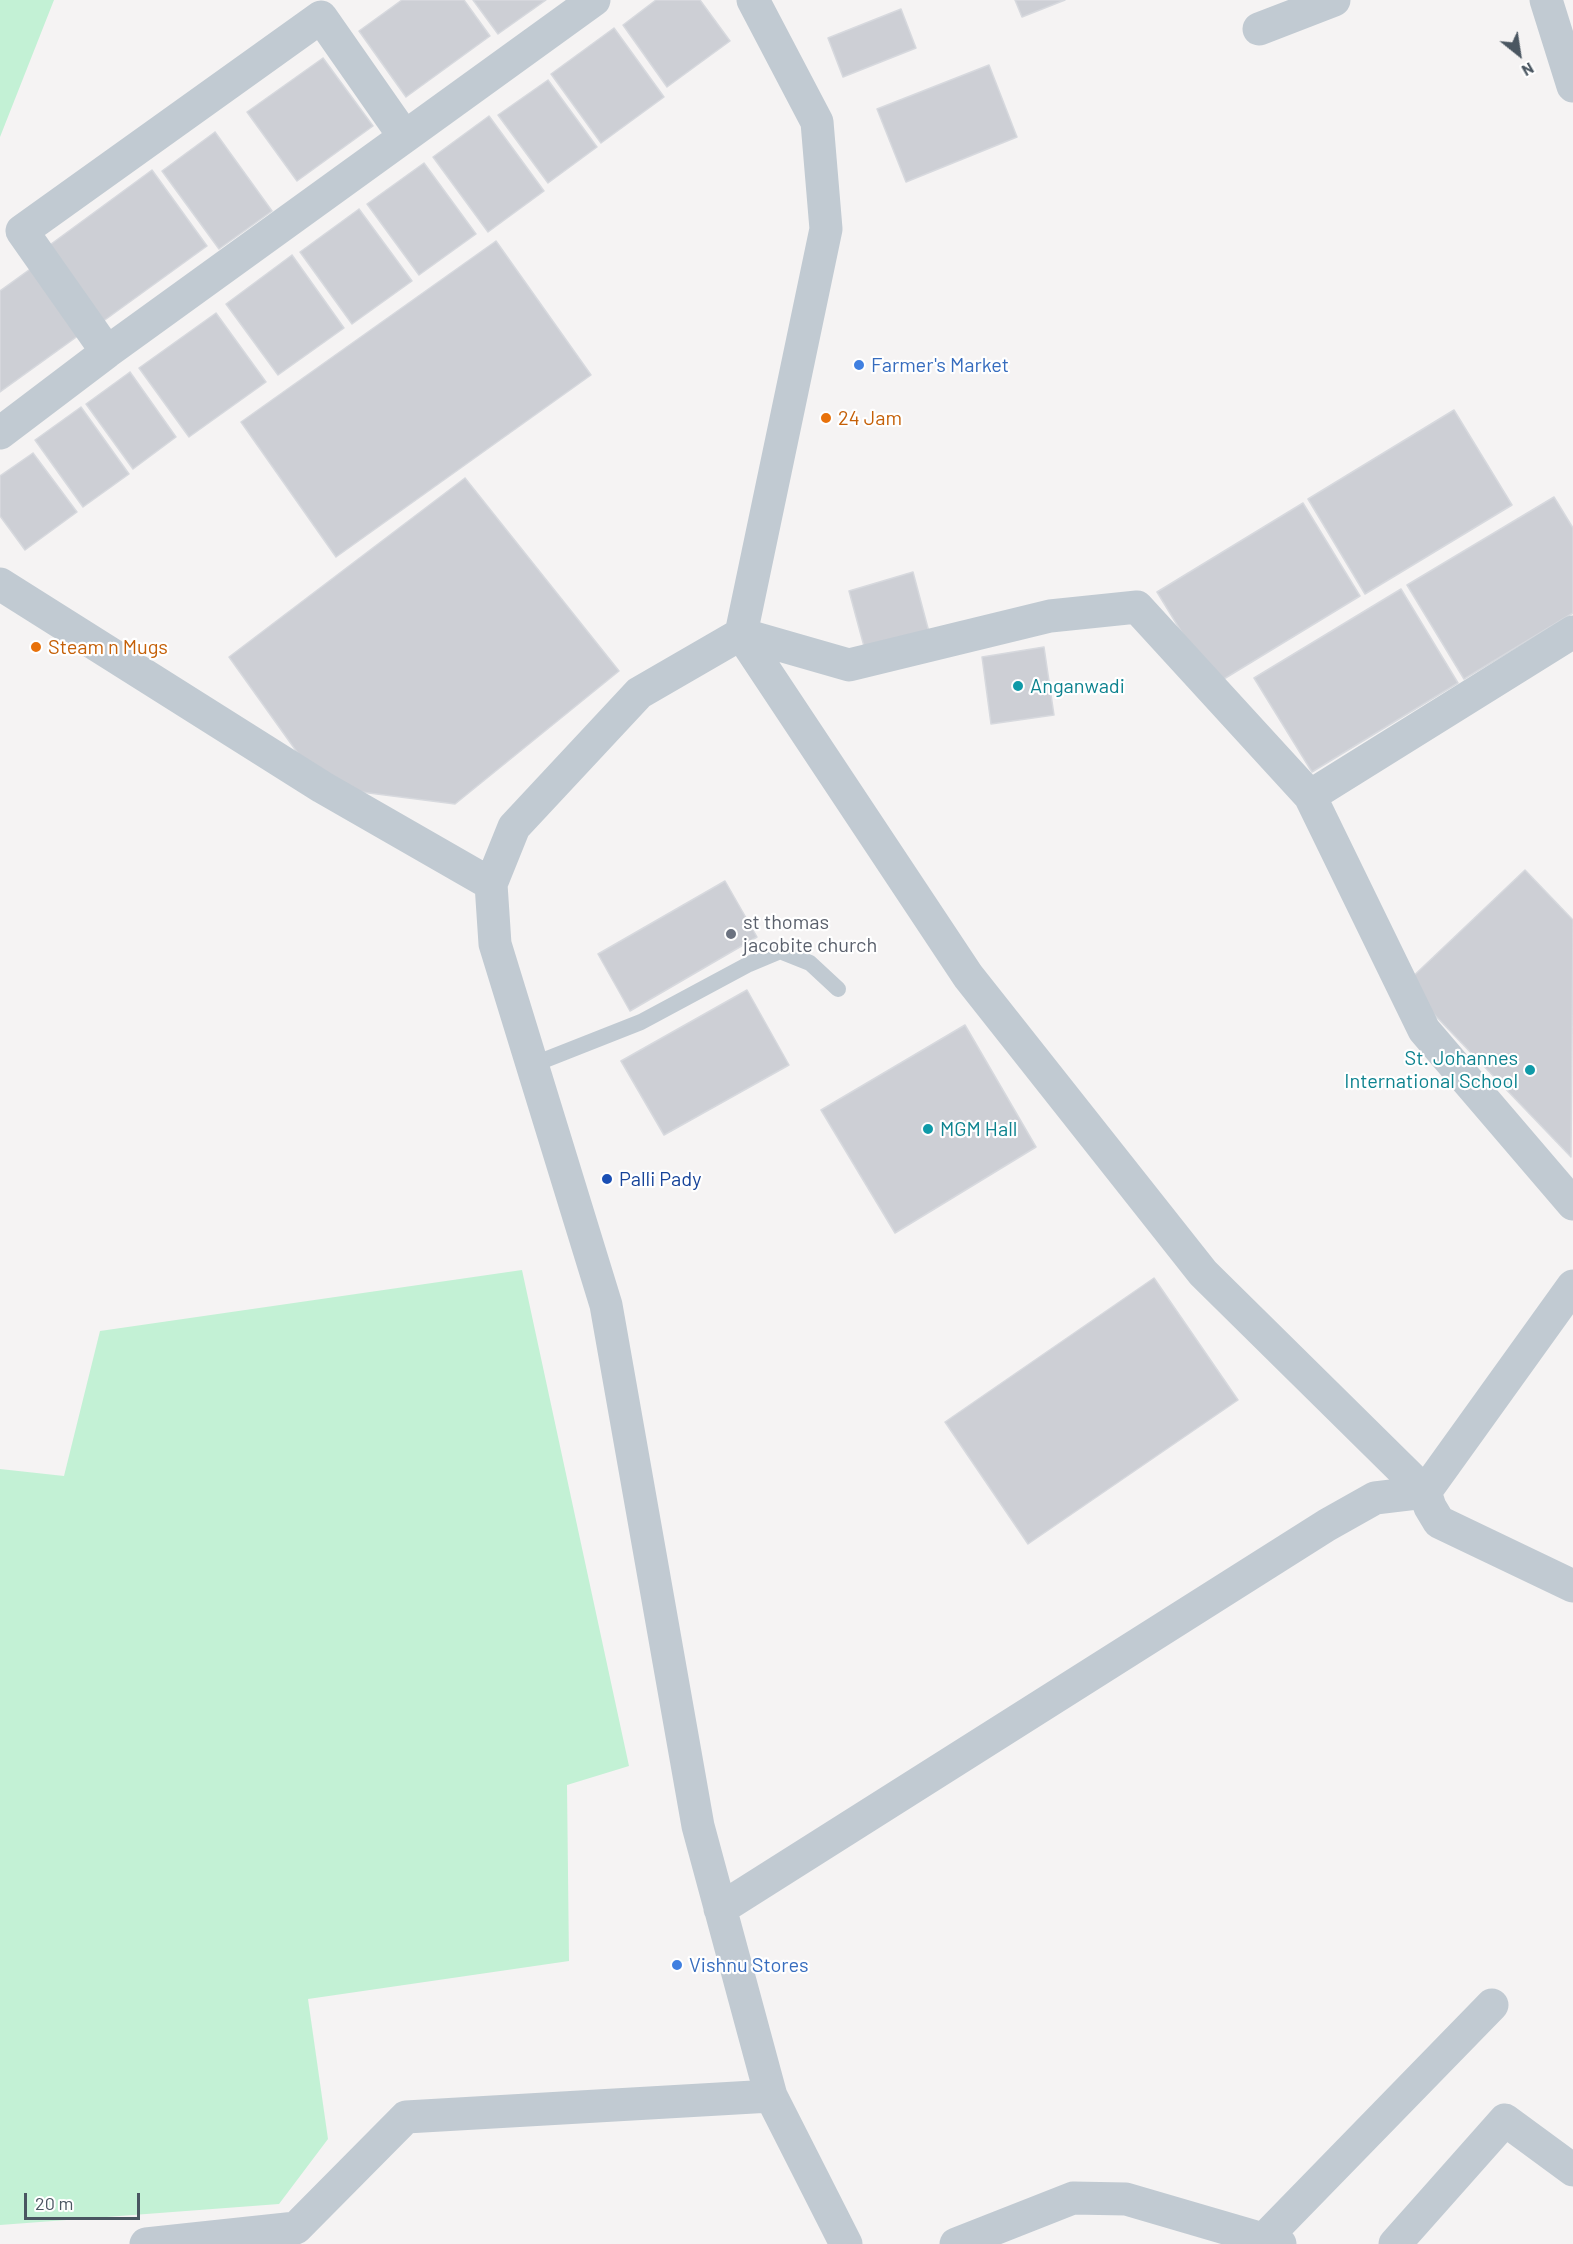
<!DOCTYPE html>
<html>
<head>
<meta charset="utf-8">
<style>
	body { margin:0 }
	#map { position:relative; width:1573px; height:2244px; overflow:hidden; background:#f5f3f3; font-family:Barlow,sans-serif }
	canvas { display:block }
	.north { position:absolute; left:1489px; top:24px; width:60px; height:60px; -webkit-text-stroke:4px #fff; paint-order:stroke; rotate:150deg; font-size:16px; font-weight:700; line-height:24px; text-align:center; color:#4a5661 }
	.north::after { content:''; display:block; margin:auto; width:21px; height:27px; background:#4a5661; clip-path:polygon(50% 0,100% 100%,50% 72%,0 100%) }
	.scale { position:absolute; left:24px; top:2193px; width:116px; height:27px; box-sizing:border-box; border:3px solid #4a5661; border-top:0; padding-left:8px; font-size:18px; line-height:21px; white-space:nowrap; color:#4a5661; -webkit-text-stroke:4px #fff; paint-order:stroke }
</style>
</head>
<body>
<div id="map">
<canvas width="1573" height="2244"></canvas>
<div class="north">N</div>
<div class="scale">20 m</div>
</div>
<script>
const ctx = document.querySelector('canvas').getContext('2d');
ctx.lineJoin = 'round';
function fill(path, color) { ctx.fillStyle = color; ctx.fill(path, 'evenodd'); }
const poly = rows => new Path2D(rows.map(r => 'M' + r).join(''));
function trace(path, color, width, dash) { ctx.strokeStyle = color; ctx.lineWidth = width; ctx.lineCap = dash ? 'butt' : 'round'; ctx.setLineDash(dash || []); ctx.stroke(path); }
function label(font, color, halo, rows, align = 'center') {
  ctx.font = font + ' Barlow,sans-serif'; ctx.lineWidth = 4.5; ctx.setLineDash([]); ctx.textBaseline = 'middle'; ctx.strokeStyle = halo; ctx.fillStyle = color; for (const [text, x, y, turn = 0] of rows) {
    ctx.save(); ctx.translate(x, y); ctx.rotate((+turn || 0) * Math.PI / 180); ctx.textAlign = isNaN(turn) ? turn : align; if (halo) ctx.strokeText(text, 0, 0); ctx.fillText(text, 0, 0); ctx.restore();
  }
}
const green = poly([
	[0,0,54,0,0,137],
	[522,1270,629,1766,567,1785,569,1961,308,1999,328,2139,279,2204,0,2225,0,1469,64,1476,100,1331]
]);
const building = poly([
	[402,0,464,0,490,36,406,97,359,31,402,0],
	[473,0,546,0,498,34,473,0],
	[656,0,700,0,730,41,667,87,623,25,656,0],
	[1015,0,1065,0,1022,17,1015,0],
	[901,9,916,48,843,77,828,38,901,9],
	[614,28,664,97,601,143,551,74,614,28],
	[323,58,373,126,297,181,247,112,323,58],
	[989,65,1017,137,906,182,877,109,989,65],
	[548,80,597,147,548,183,498,115,548,80],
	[489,116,544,191,488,232,433,157,489,116],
	[215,132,272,211,219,249,162,171,215,132],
	[424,163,476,234,419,275,367,204,424,163],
	[152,170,207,246,102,322,47,247,152,170],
	[359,209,412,281,352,324,300,252,359,209],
	[496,241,591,375,336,557,241,422,496,241],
	[292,255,344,328,278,375,226,304,292,255],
	[33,267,82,333,0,392,0,291,33,267],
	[216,313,266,382,189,437,139,368,216,313],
	[130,372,176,437,133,469,86,404,130,372],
	[81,407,129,474,83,507,35,440,81,407],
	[1454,410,1512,505,1365,594,1308,499,1454,410],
	[33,453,77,512,25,550,0,516,0,476,33,453],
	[465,478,619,671,455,804,322,787,229,657,465,478],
	[1554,497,1573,528,1573,613,1464,679,1407,585,1554,497],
	[1303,503,1360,596,1214,685,1157,592,1303,503],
	[913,572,929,632,865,650,849,591,913,572],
	[1401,589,1458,683,1312,772,1254,678,1401,589],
	[1044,647,1054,715,991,724,982,657,1044,647],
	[1525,870,1573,920,1571,1157,1405,984,1525,870],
	[725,881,757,937,630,1011,598,954,725,881],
	[747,990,789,1065,664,1135,621,1061,747,990],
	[965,1025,1036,1147,895,1233,821,1110,965,1025],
	[1154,1278,1238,1400,1028,1544,945,1422,1154,1278]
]);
const service = poly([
	[532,1065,641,1022,749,964,780,951,810,963,838,989]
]);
const minor = poly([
	[753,0,817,122,826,229,741,634,639,693,514,827,491,884,495,944,606,1305,698,1826,771,2096,846,2244],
	[1546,0,1573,86],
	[1259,29,1334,0],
	[107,352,22,231,321,17,404,136],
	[0,433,107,352,594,0],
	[0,584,322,787,491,884],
	[741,634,968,976,1203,1273,1425,1492,1430,1507,1439,1522,1573,1586],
	[741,634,849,665,1050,616,1137,607,1310,796,1573,632],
	[1310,796,1424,1030,1573,1204],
	[720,1909,1327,1525,1375,1498,1425,1492,1573,1286],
	[1264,2239,1492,2005],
	[146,2244,296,2228,406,2117,771,2096],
	[956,2244,1073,2198,1126,2199,1280,2244],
	[1395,2244,1505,2120,1573,2170]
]);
const markers = [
	[859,365,6,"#3f7fe0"],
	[826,418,6,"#e8710a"],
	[36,647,6,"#e8710a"],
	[1018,686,6,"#0f9aa8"],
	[731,934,6,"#6b7280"],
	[1530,1070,6,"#0f9aa8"],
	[928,1129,6,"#0f9aa8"],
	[607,1179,6,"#1a4fb4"],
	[677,1965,6,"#3f7fe0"]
];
const shopNames = [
	["Farmer's Market",871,365],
	["Vishnu Stores",689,1965]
];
const foodNames = [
	["24 Jam",838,418],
	["Steam n Mugs",48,647]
];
const cultureNames = [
	["Anganwadi",1030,686],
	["St. Johannes",1518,1058,"right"],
	["International School",1518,1081,"right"],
	["MGM Hall",940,1129]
];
const worshipNames = [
	["st thomas",743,922],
	["jacobite church",743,945]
];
const transitNames = [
	["Palli Pady",619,1179]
];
fill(green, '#c3f1d5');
fill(building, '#cdcfd5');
trace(building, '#d7d9de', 1.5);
trace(service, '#c1cad2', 16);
trace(minor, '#c1cad2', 33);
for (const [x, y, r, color] of markers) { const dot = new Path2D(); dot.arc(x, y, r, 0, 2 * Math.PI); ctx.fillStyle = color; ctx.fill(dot); trace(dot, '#fff', 2); }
label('20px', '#366cbe', '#fff', shopNames, 'left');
label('20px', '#c56008', '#fff', foodNames, 'left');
label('20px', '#0d838f', '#fff', cultureNames, 'left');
label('20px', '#5b616d', '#fff', worshipNames, 'left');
label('20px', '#164399', '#fff', transitNames, 'left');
</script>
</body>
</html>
